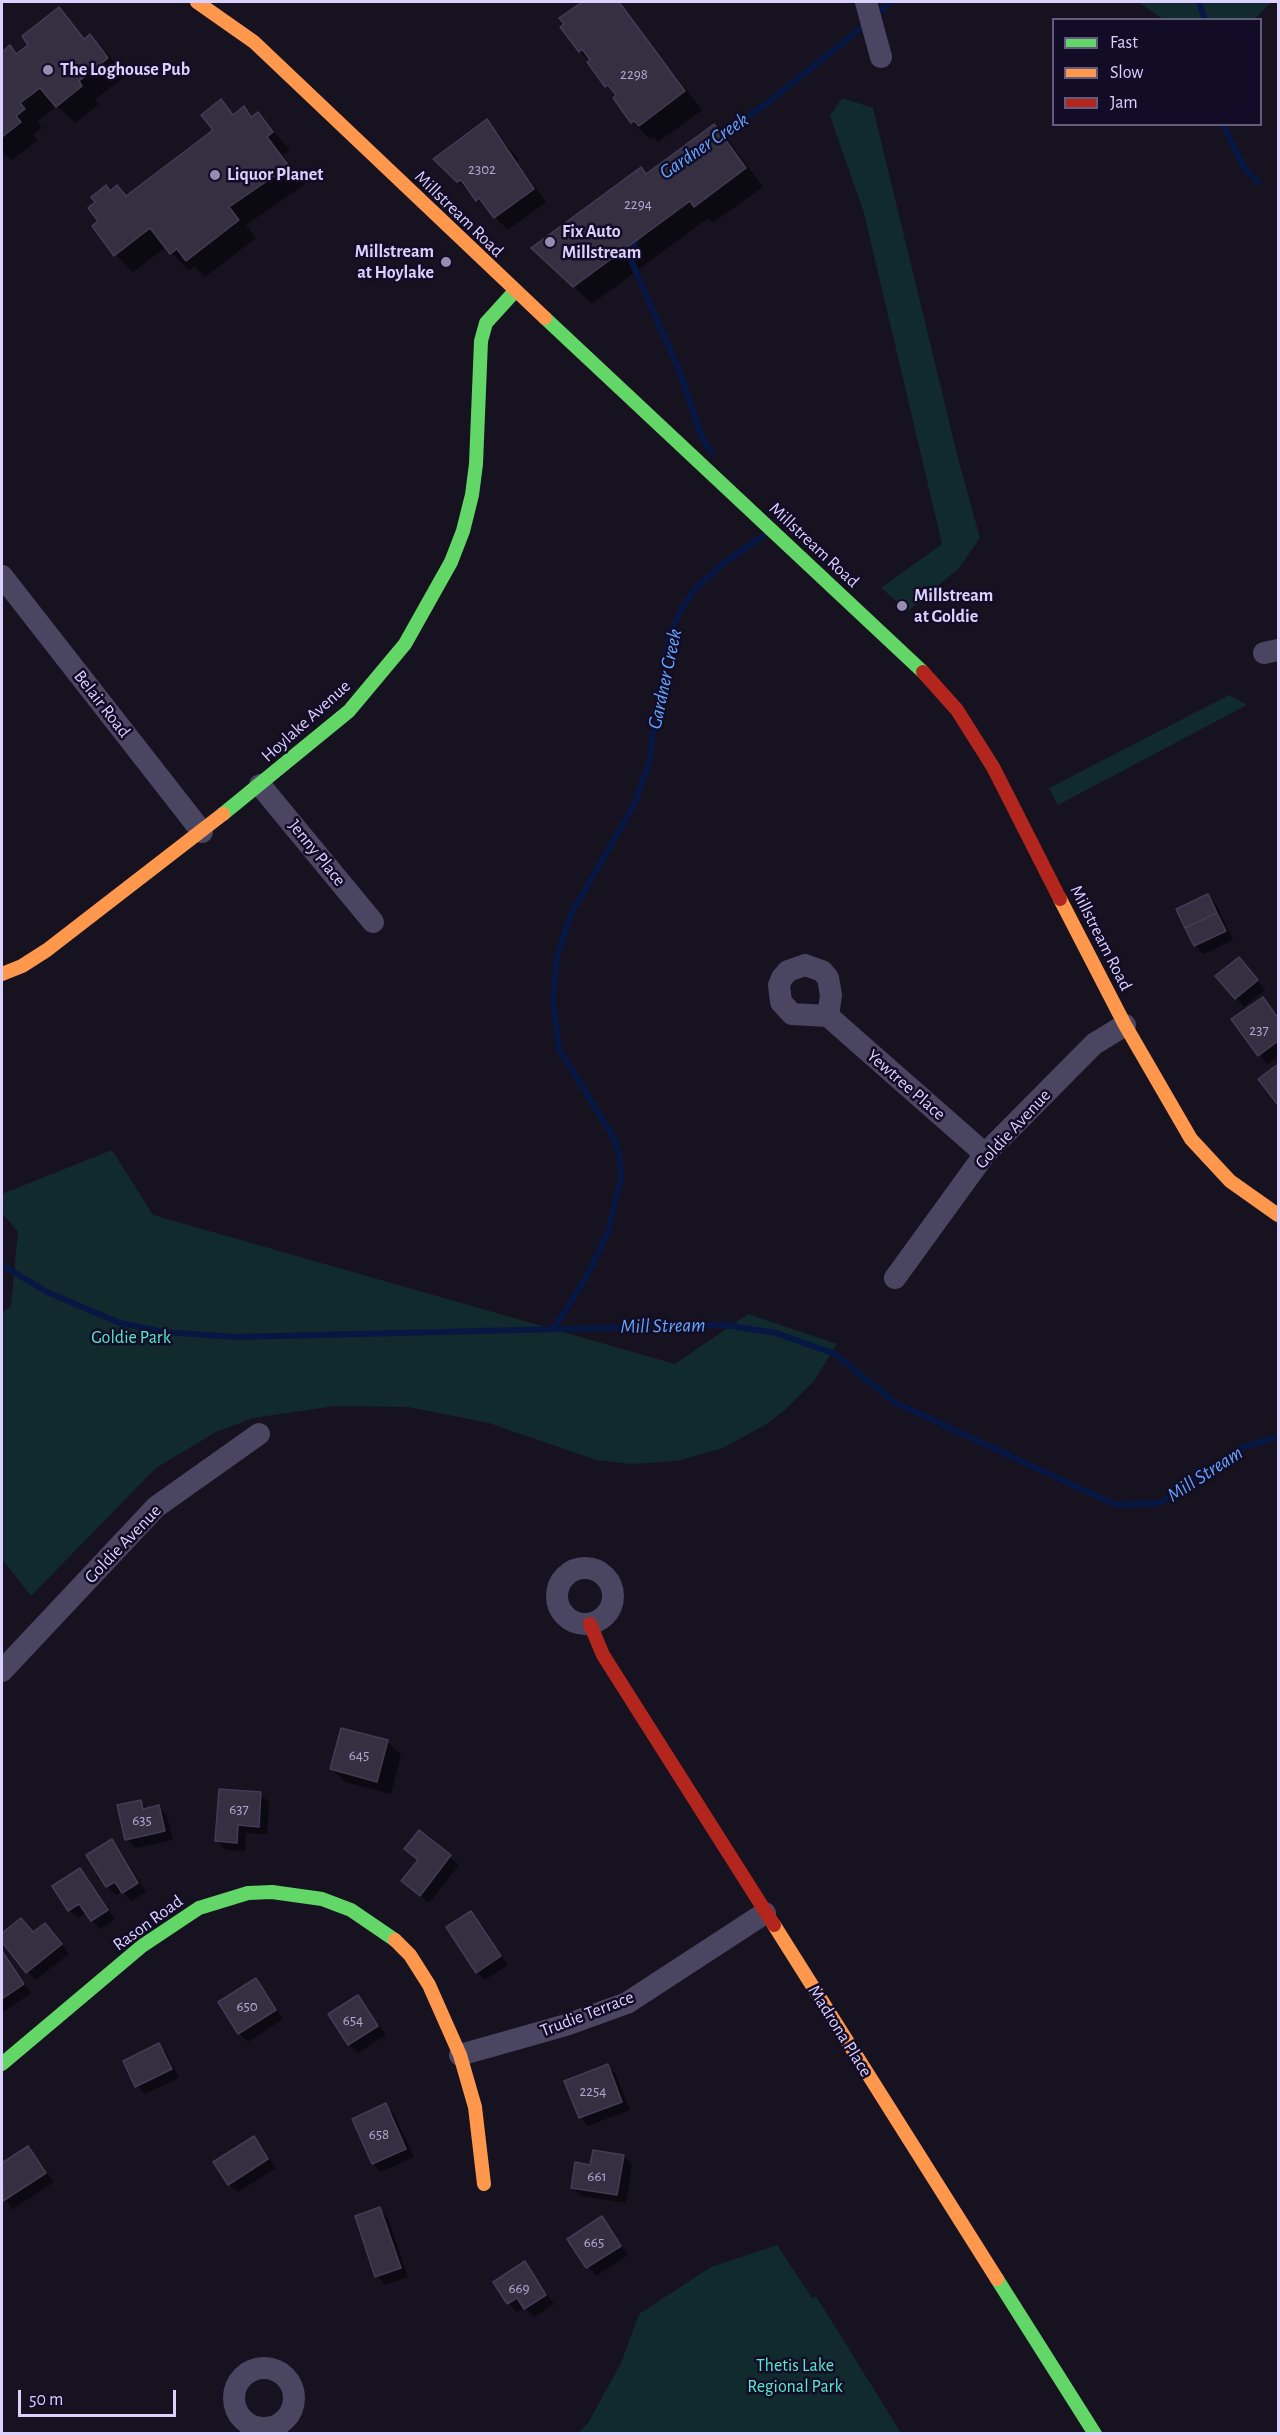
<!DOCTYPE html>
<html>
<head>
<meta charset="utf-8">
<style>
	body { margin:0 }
	#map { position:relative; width:1280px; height:2435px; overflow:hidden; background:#161220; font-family:"Alegreya Sans",sans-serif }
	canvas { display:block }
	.frame { position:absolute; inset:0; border:3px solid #dad1ff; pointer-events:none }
	.legend { position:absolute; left:1052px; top:18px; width:210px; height:108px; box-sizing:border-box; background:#130c26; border:2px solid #635b7d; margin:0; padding:8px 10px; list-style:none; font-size:18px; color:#dad1ff }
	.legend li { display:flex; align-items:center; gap:12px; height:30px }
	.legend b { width:30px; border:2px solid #635b7d }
	.scale { position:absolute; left:18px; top:2390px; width:158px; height:27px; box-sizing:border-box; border:3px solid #dad1ff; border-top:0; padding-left:8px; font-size:18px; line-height:21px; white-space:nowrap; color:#dad1ff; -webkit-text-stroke:4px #130c26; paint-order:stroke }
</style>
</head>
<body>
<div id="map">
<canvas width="1280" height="2435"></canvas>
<div class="frame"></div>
<ul class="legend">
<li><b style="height:8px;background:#63d668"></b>Fast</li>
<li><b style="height:8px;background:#ff974d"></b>Slow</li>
<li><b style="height:8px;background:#b3261e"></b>Jam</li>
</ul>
<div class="scale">50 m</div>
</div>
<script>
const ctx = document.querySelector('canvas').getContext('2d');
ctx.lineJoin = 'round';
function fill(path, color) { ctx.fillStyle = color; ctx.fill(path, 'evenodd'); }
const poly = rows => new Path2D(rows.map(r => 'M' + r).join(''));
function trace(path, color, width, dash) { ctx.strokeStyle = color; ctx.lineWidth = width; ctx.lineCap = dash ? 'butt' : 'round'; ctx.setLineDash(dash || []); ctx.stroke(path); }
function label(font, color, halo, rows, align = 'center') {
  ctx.font = font + ' "Alegreya Sans",sans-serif'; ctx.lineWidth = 5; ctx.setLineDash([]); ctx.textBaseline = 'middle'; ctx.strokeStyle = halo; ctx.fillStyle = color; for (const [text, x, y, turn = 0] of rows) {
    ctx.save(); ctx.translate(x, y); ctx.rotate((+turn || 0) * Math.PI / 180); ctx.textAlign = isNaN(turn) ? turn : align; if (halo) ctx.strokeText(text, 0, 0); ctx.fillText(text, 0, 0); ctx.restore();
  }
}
const green = poly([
	[1138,2,1271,2,1254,20,1163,19],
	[842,98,873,108,958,458,980,538,959,568,908,611,881,588,942,544,864,213,830,116],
	[1229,695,1247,705,1058,805,1049,788],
	[112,1150,153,1215,675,1364,748,1314,837,1344,814,1381,786,1409,767,1424,723,1448,677,1461,631,1464,596,1460,489,1423,408,1407,335,1406,253,1418,216,1432,156,1468,31,1596,2,1559,2,1313,11,1306,18,1232,2,1213,2,1194],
	[777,2245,812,2298,816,2296,901,2433,578,2433,588,2423,621,2363,639,2314,711,2267]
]);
const shadow = poly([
	[585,2,618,2,702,110,658,142,653,137,650,139,632,122,617,97,580,51,561,19],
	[59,9,86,40,90,36,108,54,125,76,95,100,99,104,75,123,57,106,37,122,42,128,33,135,38,140,12,160,2,152,2,54,10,47,17,55,30,45],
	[221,101,235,115,244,108,253,117,258,114,290,150,283,155,305,184,246,225,256,238,205,277,194,266,189,271,166,247,133,272,116,255,100,221,111,192,117,187,127,197,215,130],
	[487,121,519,160,516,162,546,202,508,230,448,172],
	[714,126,731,144,763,187,713,223,708,218,592,304,551,265,647,175],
	[1207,895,1216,904,1233,940,1204,954,1195,946,1178,910],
	[1247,967,1265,990,1244,1007,1236,998],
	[1263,999,1278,1017,1278,1056,1268,1064,1259,1055],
	[1278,1066,1278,1102,1260,1079],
	[387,1741,401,1755,391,1794,345,1782,332,1769],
	[260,1794,269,1802,267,1834,246,1833,245,1851,225,1850,217,1841],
	[140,1801,148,1809,159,1807,167,1816,173,1840,135,1848,127,1839],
	[419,1832,459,1865,429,1903,403,1881,419,1861,406,1849],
	[112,1841,120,1850,146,1892,131,1901,122,1891,116,1895,107,1886,88,1856],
	[80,1870,115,1919,100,1929,86,1913,78,1918,69,1910],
	[471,1912,508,1965,485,1980,477,1972],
	[21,1920,34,1933,45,1925,69,1954,35,1980,2,1940,2,1935],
	[2,1952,31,1993,2,2013],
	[256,1980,283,2019,248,2042,239,2033],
	[358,1997,386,2035,358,2053,349,2044],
	[159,2045,167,2054,179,2078,145,2094,137,2086],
	[607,2066,616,2074,630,2110,588,2126,580,2117],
	[386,2105,394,2114,414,2157,381,2172,373,2163],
	[253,2138,276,2168,238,2192,229,2184],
	[28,2148,54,2182,13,2209,2,2196,2,2165],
	[624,2156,632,2165,626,2203,581,2196,573,2187],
	[380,2209,388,2218,408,2277,385,2285,377,2276],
	[602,2218,628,2255,596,2276,569,2239],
	[525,2263,554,2304,534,2317,524,2307,517,2312,508,2303]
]);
const stream = poly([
	[1199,2,1205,20],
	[876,15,891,2],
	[1223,124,1243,166,1258,182],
	[713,137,765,105,866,24],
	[637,236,630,258,681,375,702,438,712,453],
	[2,1265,47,1292,120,1323,164,1332,235,1337,725,1325,776,1333,835,1354,894,1402,1116,1505,1160,1503,1244,1447,1278,1437],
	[554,1328,587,1276,608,1232,621,1178,619,1153,612,1135,559,1049,553,1000,557,956,571,914,634,805,650,760,653,731,662,708,664,666,670,633,680,612,693,591,725,562,763,536]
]);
const building = poly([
	[582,2,619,2,685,91,639,126,634,121,631,123,613,98,616,95,608,85,605,87,587,62,590,60,582,49,579,52,560,27,564,24,559,18,582,2],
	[59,7,84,39,90,34,108,58,79,81,82,86,56,107,40,88,20,103,25,109,16,116,21,122,2,137,2,52,10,45,16,54,28,45,22,36,59,7],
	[221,99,233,115,244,106,251,117,258,112,273,132,267,137,289,166,229,207,239,220,186,261,177,249,170,254,150,228,114,256,92,226,98,221,88,208,95,202,91,197,106,185,110,191,117,185,126,196,213,130,201,115,221,99],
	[487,119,534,189,494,218,479,198,476,201,461,180,457,182,433,159,487,119],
	[714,124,746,168,694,207,690,201,573,287,531,248,641,167,646,174,714,124],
	[1208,894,1217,913,1185,928,1176,909,1208,894],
	[1217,913,1226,931,1194,946,1185,928,1217,913],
	[1239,957,1258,980,1235,999,1215,976,1239,957],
	[1263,997,1278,1018,1278,1041,1258,1056,1231,1019,1263,997],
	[1278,1064,1278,1105,1258,1079,1278,1064],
	[341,1728,388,1740,377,1782,330,1769,341,1728],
	[219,1789,261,1792,259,1827,238,1825,237,1843,215,1841,219,1789],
	[141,1800,143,1809,159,1805,165,1831,125,1840,117,1805,141,1800],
	[419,1830,451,1855,420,1896,401,1881,418,1860,404,1849,419,1830],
	[112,1839,138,1883,122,1893,115,1882,106,1887,86,1855,112,1839],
	[80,1868,108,1910,91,1921,79,1904,68,1911,52,1886,80,1868],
	[471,1911,501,1956,476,1973,446,1927,471,1911],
	[21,1918,33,1932,45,1923,62,1944,26,1973,2,1942,2,1933,21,1918],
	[2,1951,24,1984,2,1999,2,1951],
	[256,1978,276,2010,238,2034,218,2002,256,1978],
	[358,1995,378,2026,348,2045,328,2014,358,1995],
	[159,2043,172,2069,135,2087,123,2061,159,2043],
	[608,2064,622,2102,579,2118,564,2081,608,2064],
	[386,2103,406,2149,372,2164,352,2119,386,2103],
	[254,2136,268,2159,228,2185,213,2162,254,2136],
	[28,2146,46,2173,3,2201,2,2163,28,2146],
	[593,2150,624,2155,617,2195,571,2188,575,2162,590,2165,593,2150],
	[380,2207,401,2268,375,2277,355,2216,380,2207],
	[602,2216,621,2246,586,2268,567,2239,602,2216],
	[525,2261,546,2295,524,2309,517,2298,507,2304,493,2282,525,2261]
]);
const street = poly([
	[866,2,881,57],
	[2,576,202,832],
	[1264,653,1278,650],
	[260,785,373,922],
	[805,965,822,971,828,978,831,995,828,1016,792,1014,781,1002,779,985,782,978,788,971,805,965],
	[828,1016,985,1154],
	[895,1278,985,1154,1094,1044,1125,1025],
	'557 1596a28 28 0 1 1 56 0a28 28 0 1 1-56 0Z',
	[2,1671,156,1507,259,1434],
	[460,2055,566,2025,627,2003,765,1913],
	'234 2398a30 30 0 1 1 60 0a30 30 0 1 1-60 0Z'
]);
const fast = poly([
	[545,318,923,672],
	[223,814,349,711,405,644,451,562,463,531,472,495,476,464,481,341,486,323,515,291],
	[2,2064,142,1946,199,1908,248,1893,272,1892,322,1899,351,1910,395,1940],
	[997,2279,1095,2434]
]);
const slow = poly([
	[197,2,254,42,545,318],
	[1060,899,1125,1025,1191,1139,1230,1181,1278,1215],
	[2,974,22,966,47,950,223,814],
	[774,1925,997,2279],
	[395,1940,410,1955,429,1985,460,2055,475,2107,484,2184]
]);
const jam = poly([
	[923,672,957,710,993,767,1060,899],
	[590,1624,603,1655,774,1925]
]);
const markers = [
	[48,70,6,"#958eb1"],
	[215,175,6,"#958eb1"],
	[550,242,6,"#958eb1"],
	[446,262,6,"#958eb1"],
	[902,606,6,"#958eb1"]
];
const numberNames = [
	["2298",634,74],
	["2302",482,169],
	["2294",638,204],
	["237",1259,1030],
	["645",359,1755],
	["637",239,1809],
	["635",142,1820],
	["650",247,2006],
	["654",353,2020],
	["2254",593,2091],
	["658",379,2134],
	["661",597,2176],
	["665",594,2242],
	["669",519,2288]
];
const poiNames = [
	["The Loghouse Pub",60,70],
	["Liquor Planet",227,175],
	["Fix Auto",562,232],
	["Millstream",562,253],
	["Millstream",434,252,"right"],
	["at Hoylake",434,273,"right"],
	["Millstream",914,596],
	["at Goldie",914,617]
];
const streetNames = [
	["Millstream Road",459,214,44],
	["Millstream Road",814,545,43],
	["Belair Road",102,704,52],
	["Hoylake Avenue",306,721,-42],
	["Jenny Place",317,853,51],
	["Millstream Road",1101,938,63],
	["Yewtree Place",906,1085,41],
	["Goldie Avenue",1013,1129,-47],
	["Goldie Avenue",123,1544,-46],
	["Rason Road",148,1923,-36],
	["Trudie Terrace",587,2014,-21],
	["Madrona Place",840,2031,58]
];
const parkNames = [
	["Goldie Park",131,1338],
	["Thetis Lake",795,2366],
	["Regional Park",795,2387]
];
const waterNames = [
	["Gardner Creek",704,146,-34],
	["Gardner Creek",665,679,-78],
	["Mill Stream",663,1326,-1],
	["Mill Stream",1205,1474,-33]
];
fill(green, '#102a2e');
fill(shadow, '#0007');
trace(stream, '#071743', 6);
fill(building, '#343042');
trace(building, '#433c54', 1.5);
trace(street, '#4a4661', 22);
trace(fast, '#63d668', 14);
trace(slow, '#ff974d', 14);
trace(jam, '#b3261e', 14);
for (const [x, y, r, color] of markers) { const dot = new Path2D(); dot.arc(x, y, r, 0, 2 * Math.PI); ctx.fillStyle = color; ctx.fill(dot); trace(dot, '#130c26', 2); }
label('15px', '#b0a9d0', null, numberNames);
label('bold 18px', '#dad1ff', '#130c26', poiNames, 'left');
label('18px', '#dad1ff', '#130c26', streetNames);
label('18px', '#51ead2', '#130c26', parkNames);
label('italic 20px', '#5fa6ff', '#130c26', waterNames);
</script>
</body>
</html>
